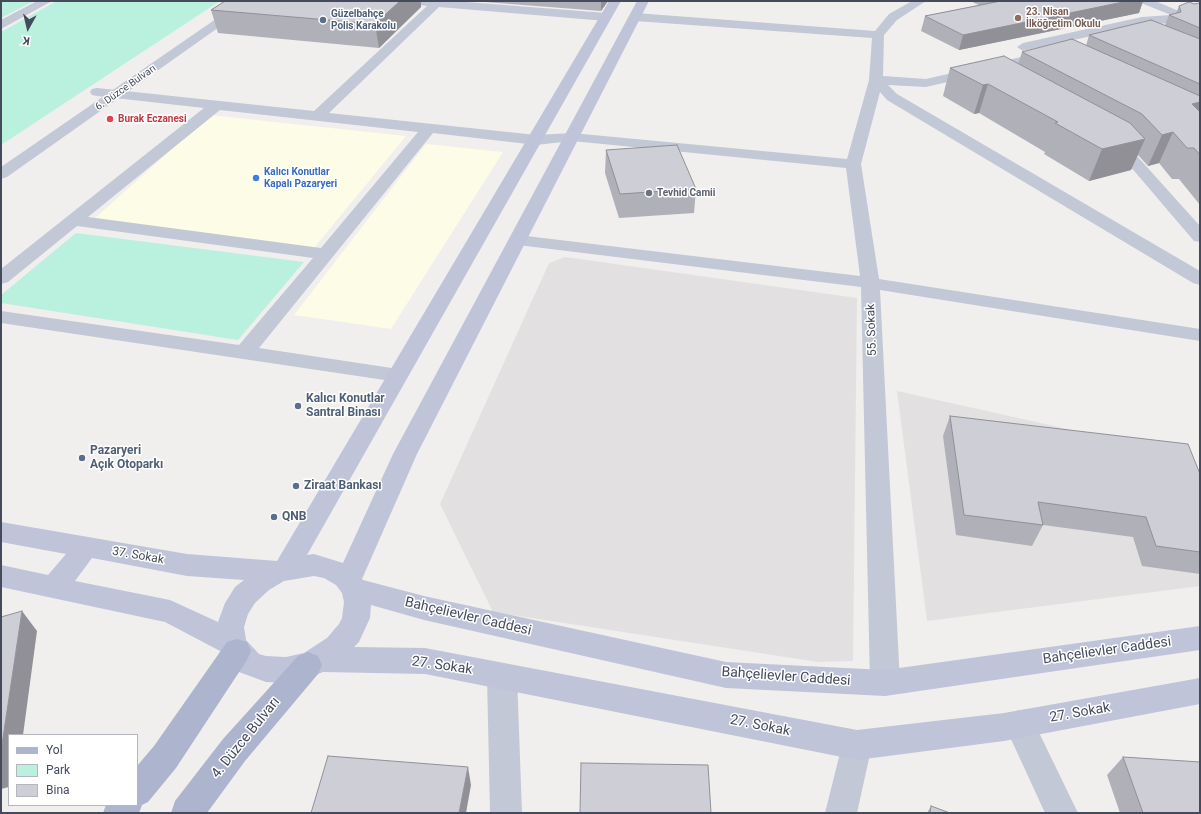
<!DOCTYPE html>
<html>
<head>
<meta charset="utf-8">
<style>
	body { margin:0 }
	#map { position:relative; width:1201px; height:814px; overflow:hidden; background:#f1eeee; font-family:Roboto,sans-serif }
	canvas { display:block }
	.frame { position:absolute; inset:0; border:2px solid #454b5c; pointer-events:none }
	.legend { position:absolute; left:8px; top:734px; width:130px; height:72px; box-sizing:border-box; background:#fff; border:1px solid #b5b7be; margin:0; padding:5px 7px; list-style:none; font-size:12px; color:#454b5c }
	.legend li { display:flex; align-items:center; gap:8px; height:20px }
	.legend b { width:20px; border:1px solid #b5b7be }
	.north { position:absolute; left:8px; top:8px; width:40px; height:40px; -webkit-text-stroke:3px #fff; paint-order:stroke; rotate:188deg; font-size:11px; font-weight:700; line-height:16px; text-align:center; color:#454b5c }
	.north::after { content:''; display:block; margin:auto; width:14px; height:18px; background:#454b5c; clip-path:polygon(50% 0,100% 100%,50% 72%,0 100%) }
</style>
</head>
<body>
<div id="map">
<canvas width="1201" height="814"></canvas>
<div class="frame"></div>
<ul class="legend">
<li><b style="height:5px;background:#acb4ce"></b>Yol</li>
<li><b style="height:11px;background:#baf1de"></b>Park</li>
<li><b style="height:11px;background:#cdced6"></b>Bina</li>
</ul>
<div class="north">K</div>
</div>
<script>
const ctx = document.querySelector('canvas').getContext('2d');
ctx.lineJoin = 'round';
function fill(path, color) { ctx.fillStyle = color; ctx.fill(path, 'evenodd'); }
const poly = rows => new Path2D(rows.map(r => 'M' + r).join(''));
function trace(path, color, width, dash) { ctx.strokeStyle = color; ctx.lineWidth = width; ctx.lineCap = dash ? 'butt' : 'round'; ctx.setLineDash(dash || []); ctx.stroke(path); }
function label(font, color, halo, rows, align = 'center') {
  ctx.font = font + ' Roboto,sans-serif'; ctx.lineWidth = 3; ctx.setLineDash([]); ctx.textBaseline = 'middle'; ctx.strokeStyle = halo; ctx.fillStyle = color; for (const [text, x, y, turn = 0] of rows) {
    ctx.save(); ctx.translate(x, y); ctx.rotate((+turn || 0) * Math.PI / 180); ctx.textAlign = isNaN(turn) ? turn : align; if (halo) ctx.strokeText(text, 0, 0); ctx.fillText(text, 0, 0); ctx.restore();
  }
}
const commercial = poly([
	[210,115,406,136,314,248,94,219],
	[426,144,503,152,391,329,294,315]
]);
const education = poly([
	[565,257,857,298,853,661,818,662,493,612,440,504,549,263],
	[897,391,1175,453,1200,498,1200,586,927,621]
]);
const green = poly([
	[1,1,34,1,1,18],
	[57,1,220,1,1,145,1,32],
	[76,233,304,262,238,340,1,303,1,295]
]);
const minor = poly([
	[37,1,52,1,1,29,1,20,37,1],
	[406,1,454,1,606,13,612,17,606,21,439,7,329,113,536,135,572,133,847,159,869,80,872,38,635,21,629,17,635,13,875,31,889,14,912,1,926,1,897,20,884,35,883,76,926,79,1047,51,1052,52,1053,55,1052,58,926,87,888,85,897,94,1200,271,1200,285,1193,283,887,100,880,92,861,164,879,279,1200,329,1200,341,880,290,900,683,895,692,885,696,875,692,870,683,861,287,518,245,512,244,509,240,512,236,518,235,860,276,846,168,572,141,536,145,433,133,259,348,405,370,409,375,405,380,398,382,1,323,1,311,239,345,313,258,77,226,8,282,1,284,1,269,204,108,97,96,92,95,90,92,92,89,97,88,314,111,427,6,412,4,406,1],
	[220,110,418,132,321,248,88,217,220,110],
	[1139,1,1155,1,1186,14,1192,18,1186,22,1142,25,1023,51,1017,47,1023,43,1142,17,1171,15,1141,3,1139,1],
	[1112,138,1128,146,1200,226,1200,242,1194,241,1118,152,1107,146,1104,143,1107,140,1112,138],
	[502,663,512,667,517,676,522,813,490,813,487,676,492,667,502,663],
	[1019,710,1030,714,1078,813,1045,813,1004,724,1008,714,1019,710],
	[857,730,868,735,872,745,857,813,825,813,842,745,846,735,857,730]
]);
const tertiary = poly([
	[242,1,256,1,7,177,1,179,1,167,242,1]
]);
const secondary = poly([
	[609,1,621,1,307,555,314,554,343,563,393,454,637,1,649,1,417,454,362,579,363,580,424,596,726,662,885,670,1200,626,1200,650,885,696,726,688,424,620,371,605,370,618,359,642,354,647,425,648,857,730,1004,713,1200,678,1200,704,1004,741,857,760,425,674,323,672,308,678,286,683,266,682,239,672,222,652,165,622,1,587,1,565,48,575,66,554,1,542,1,522,187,554,277,561,609,1],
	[92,558,187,576,244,580,235,587,225,603,218,622,170,600,75,581,92,558],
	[314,576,324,578,336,585,342,593,344,602,342,618,339,624,327,638,304,653,286,657,266,656,259,654,246,640,244,627,248,614,255,603,269,590,284,581,314,576]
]);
const primary = poly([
	[237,639,247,642,251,651,247,660,176,768,148,802,142,805,139,813,103,813,106,805,137,805,137,766,154,746,227,642,237,639],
	[308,652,318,656,322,665,318,674,245,761,207,813,171,813,175,801,223,739,298,656,308,652]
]);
const wall = poly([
	[225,1,421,1,421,7,379,48,218,33,211,10],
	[471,1,608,1,601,11],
	[970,1,1143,1,1139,13,959,50,921,31,925,16,979,5],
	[1200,3,1200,205,1179,179,1172,179,1159,163,1148,166,1138,155,1131,170,1089,181,1044,154,1045,152,979,113,974,114,943,96,950,68,1018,64,1022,52,1086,46,1089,35,1165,25,1169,15,1176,13,1179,6],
	[606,150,696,189,694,213,619,218,605,173],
	[950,416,1200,474,1200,574,1142,566,1133,537,1043,525,1032,546,956,535,943,436],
	[1123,757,1200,813,1120,813,1107,775],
	[931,806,950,813,927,813]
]);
const shadedWall = poly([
	[400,1,421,1,421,7,379,48,375,24],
	[601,1,608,1,601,11],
	[1128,1,1143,1,1139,13,959,50,963,35],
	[988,84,979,113,974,114,983,85],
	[1200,102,1200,120,1192,104],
	[1173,132,1159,163,1148,166,1162,135],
	[1145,139,1131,170,1089,181,1102,149],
	[22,611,37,631,23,735,9,735,9,787,1,789,1,751],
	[468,767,471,785,466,813,459,813]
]);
const building = poly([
	[225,1,400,1,375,24,211,10,225,1],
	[1001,1,1128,1,963,35,925,16,1001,1],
	[1189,2,1194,4,1200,3,1200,28,1169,15,1181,12,1179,6,1189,2],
	[1151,20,1200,39,1200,84,1089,35,1151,20],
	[1072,39,1200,96,1200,102,1192,104,1200,112,1200,155,1194,148,1187,148,1173,132,1162,135,1142,114,1022,52,1072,39],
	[1004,56,1130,123,1145,139,1102,149,1055,123,1058,122,988,84,983,85,950,68,1004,56],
	[677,145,696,189,620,194,606,150,677,145],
	[950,416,1188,444,1200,474,1200,552,1156,546,1146,517,1038,502,1043,525,964,515,950,416],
	[22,611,1,751,1,617,22,611],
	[328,756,468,767,459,813,311,813,328,756],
	[1123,757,1200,762,1200,813,1143,813,1123,757],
	[581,763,708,765,711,813,580,813,581,763],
	[931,806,950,813,930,813,931,806]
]);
const markers = [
	[1018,18,4,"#8d6e63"],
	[323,20,4,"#5c6f8a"],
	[110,119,4,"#e0444e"],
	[256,178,4,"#3f7fe0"],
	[649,193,4,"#6b7280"],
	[298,406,4,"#5c6f8a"],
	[82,458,4,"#5c6f8a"],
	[296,486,4,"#5c6f8a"],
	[274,517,4,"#5c6f8a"]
];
const farEducationnames = [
	["23. Nisan",1026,12],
	["İlköğretim Okulu",1026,24]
];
const farServicenames = [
	["Güzelbahçe",331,14],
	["Polis Karakolu",331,26]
];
const farStreetnames = [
	["6. Düzce Bulvarı",126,88,-35]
];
const farHealthnames = [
	["Burak Eczanesi",118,119]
];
const farShopnames = [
	["Kalıcı Konutlar",264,172],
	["Kapalı Pazaryeri",264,184]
];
const farWorshipnames = [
	["Tevhid Camii",657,193]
];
const streetNames = [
	["55. Sokak",872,330,-92],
	["37. Sokak",138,556,10]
];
const serviceNames = [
	["Kalıcı Konutlar",306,399],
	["Santral Binası",306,413],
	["Pazaryeri",90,451],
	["Açık Otoparkı",90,465],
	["Ziraat Bankası",304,486],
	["QNB",282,517]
];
const nearStreetnames = [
	["Bahçelievler Caddesi",468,617,13],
	["Bahçelievler Caddesi",1107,651,-8],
	["27. Sokak",442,666,8],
	["Bahçelievler Caddesi",786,677,4],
	["27. Sokak",1080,713,-10],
	["27. Sokak",760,726,11],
	["4. Düzce Bulvarı",246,738,-51]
];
fill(commercial, '#fdfce6');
fill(education, '#e2e0e0');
fill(green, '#baf1de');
fill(minor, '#c3c8d6');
fill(tertiary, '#c3c8d6');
fill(secondary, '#bfc4d8');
fill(primary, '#acb4ce');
fill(wall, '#b0b1b8');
fill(shadedWall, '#909096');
fill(building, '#cdced6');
trace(building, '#909096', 1);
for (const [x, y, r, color] of markers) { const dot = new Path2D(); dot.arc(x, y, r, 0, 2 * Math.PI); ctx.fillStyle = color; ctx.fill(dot); trace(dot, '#fff', 1.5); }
label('bold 10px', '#785e54', '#fff', farEducationnames, 'left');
label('bold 10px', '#4e5e75', '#fff', farServicenames, 'left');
label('10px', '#454b5c', '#fff', farStreetnames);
label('bold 10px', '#be3a42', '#fff', farHealthnames, 'left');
label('bold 10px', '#366cbe', '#fff', farShopnames, 'left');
label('bold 10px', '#5b616d', '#fff', farWorshipnames, 'left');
label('12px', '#454b5c', '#fff', streetNames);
label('bold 12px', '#4e5e75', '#fff', serviceNames, 'left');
label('14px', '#454b5c', '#fff', nearStreetnames);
</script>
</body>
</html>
